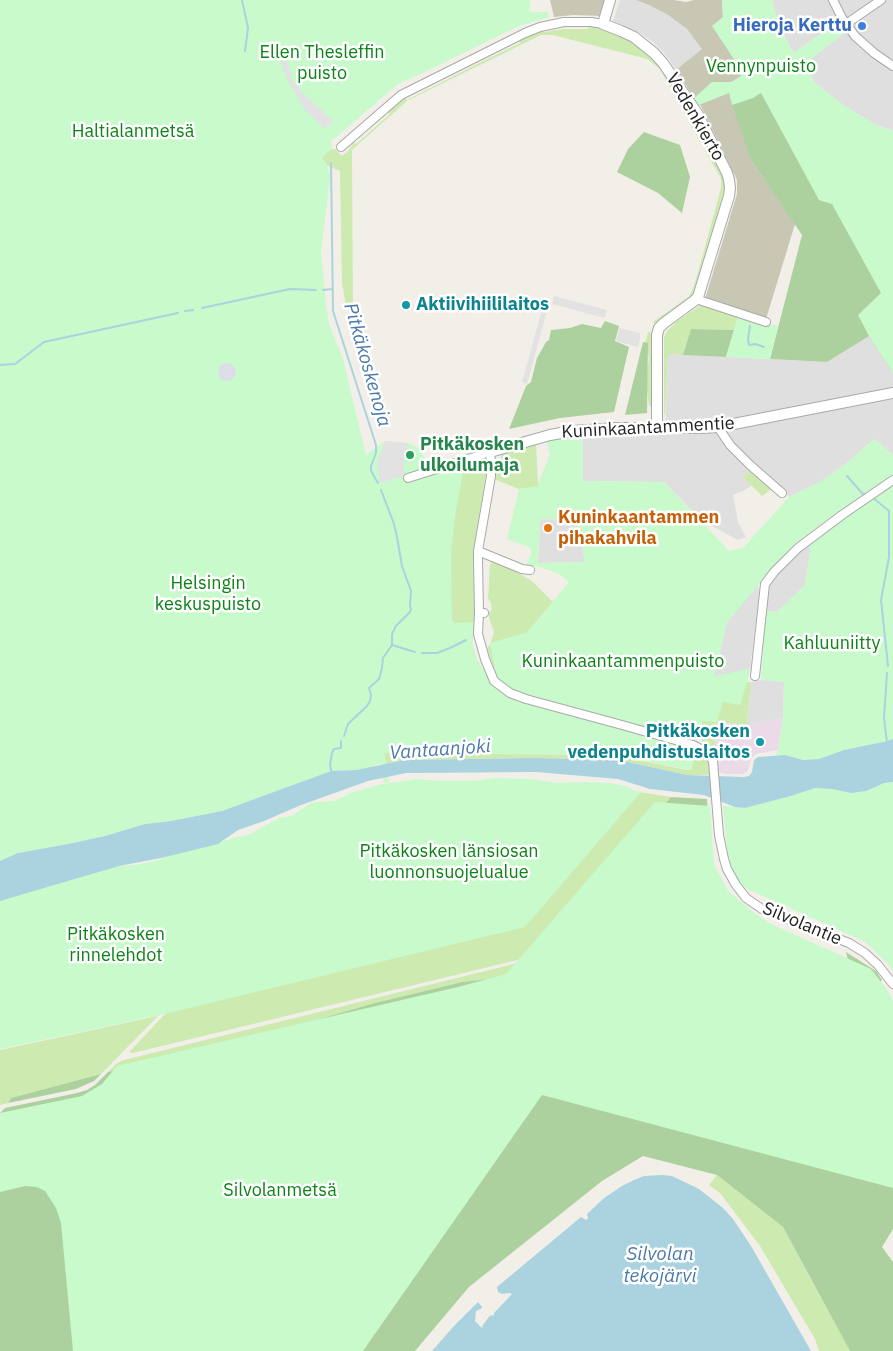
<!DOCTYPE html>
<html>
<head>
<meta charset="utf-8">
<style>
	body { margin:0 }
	canvas { display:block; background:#f2efe9 }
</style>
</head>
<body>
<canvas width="893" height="1351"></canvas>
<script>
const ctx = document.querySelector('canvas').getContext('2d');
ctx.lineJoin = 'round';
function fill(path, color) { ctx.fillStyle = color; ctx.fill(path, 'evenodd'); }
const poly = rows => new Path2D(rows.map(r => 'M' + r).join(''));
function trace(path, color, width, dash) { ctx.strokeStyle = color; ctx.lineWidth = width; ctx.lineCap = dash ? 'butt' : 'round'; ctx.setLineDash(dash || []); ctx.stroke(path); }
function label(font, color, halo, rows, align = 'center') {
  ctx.font = font + ' "IBM Plex Sans",sans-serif'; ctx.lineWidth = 5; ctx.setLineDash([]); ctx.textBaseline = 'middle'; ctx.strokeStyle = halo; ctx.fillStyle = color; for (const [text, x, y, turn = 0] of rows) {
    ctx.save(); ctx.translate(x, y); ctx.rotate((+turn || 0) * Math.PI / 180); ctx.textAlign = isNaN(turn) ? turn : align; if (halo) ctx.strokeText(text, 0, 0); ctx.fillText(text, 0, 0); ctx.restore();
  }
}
const residential = poly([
	[620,0,636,0,649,5,668,15,687,29,703,49,676,70,665,54,653,42,640,33,613,21],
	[772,0,893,0,893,131,876,125,846,107,816,84,803,65,845,32,838,21,794,53,786,39,777,18],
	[869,335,893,373,893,455,874,439,842,467,820,482,789,497,781,487,777,484,751,486,743,491,733,495,738,522,746,537,738,540,702,521,664,482,582,481,583,432,665,427,668,354,827,362],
	[540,519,577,520,585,562,538,563],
	[811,542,811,545,805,585,777,612,766,611,768,583],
	[758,585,759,596,750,669,714,677,727,622],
	[761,680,784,682,783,718,747,725,751,682]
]);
const industrial = poly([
	[783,718,778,750,756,754,751,759,748,770,744,774,725,774,718,772,716,760,714,755,717,722,747,725]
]);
const construction = poly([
	[550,0,607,0,603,16,573,15,554,17],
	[636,0,674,0,686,2,694,0,722,0,723,17,742,76,751,160,795,224,766,319,705,299,737,194,737,180,701,106,694,98,676,70,702,49,687,29,668,15,649,5]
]);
const grass = poly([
	[589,26,601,28,627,38,643,48,664,71,704,139,700,142,660,69,647,59,553,35,541,35,533,39,407,101,352,150,353,310,346,307,342,283,340,171,328,166,322,158,326,153,332,149,335,149,342,156,348,151,354,142,356,144,390,114,388,112,401,100,405,98,407,100,479,63,520,43,519,40,543,29,544,32,564,29,588,29],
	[708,148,722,173,724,178,725,186,710,244,693,296,656,325,653,322,688,297,692,291,697,276,721,188,721,178,705,151],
	[701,305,738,316,734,330,691,329,683,355,668,354,665,415,664,414,664,337,668,330,677,321],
	[648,332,652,333,653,406,649,406,646,380,649,359,647,351,644,347],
	[557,436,539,489,533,487,519,489,494,479,502,454,536,443,538,485,550,455,547,442],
	[471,465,487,468,473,554,475,622,472,643,477,660,485,672,430,665,453,471],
	[752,470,773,488,762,496,743,477],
	[492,560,496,560,532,581,553,602,495,670,487,649,491,642,494,632,489,618,489,612,492,610,491,603,488,598,490,565],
	[747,682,751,682,747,725,717,722,714,755,706,748,702,741,702,723,695,721],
	[696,750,709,757,712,765,710,772,711,775,687,775,619,760,536,758,469,759,405,760,386,764,384,753,613,755,687,770,691,770],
	[608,787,671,797,534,956,133,1053,130,1052,130,1051,166,1013],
	[530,960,516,976,462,982,375,1003,274,1032,108,1072,117,1063,124,1060],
	[158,1016,101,1074,11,1098,8,1103,0,1105,0,1050],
	[717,1175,783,1227,850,1351,819,1351,815,1339,760,1246,720,1193,709,1185]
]);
const forest = poly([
	[768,74,873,203,893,373,869,336,827,362,770,359,802,235,751,160,732,105,730,93],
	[644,132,680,145,690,177,682,213,658,193,617,172,628,149],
	[605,321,619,326,615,341,629,347,614,412,560,418,509,429,526,386,531,382,537,358,546,342,549,340,551,330,570,328,582,324,601,328],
	[691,329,734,330,726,357,683,355],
	[643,342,648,343,647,413,625,415],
	[671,797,707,799,709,829,680,917,850,969,846,952,876,971,882,980,875,989,893,1185,893,1229,882,1247,893,1262,893,1351,850,1351,783,1227,717,1175,643,1156,602,1181,469,1287,415,1351,0,1351,0,1113,5,1108,77,1093,87,1090,95,1085,108,1072,274,1032,375,1003,462,982,516,976],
	[101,1074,94,1081,76,1089,8,1103,11,1098]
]);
const park = poly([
	[0,0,530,0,530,12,548,12,549,17,519,26,414,77,398,84,334,139,331,140,332,149,326,153,322,158,328,166,330,177,321,252,326,304,329,324,343,359,366,455,385,441,408,443,419,448,427,462,449,474,457,469,464,467,455,516,451,552,452,620,454,623,475,622,472,643,477,660,485,672,495,670,490,643,528,632,569,582,559,574,537,566,526,566,531,554,531,548,507,539,519,489,538,486,550,455,547,442,551,439,583,432,583,481,664,482,729,551,743,548,789,497,820,482,842,467,874,439,893,455,893,475,836,513,793,545,727,622,714,676,750,669,748,679,740,705,723,702,717,722,702,721,691,770,613,755,384,753,389,783,384,783,380,763,372,767,356,770,331,771,222,811,171,821,145,824,105,836,68,844,18,853,0,861],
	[540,519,577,520,585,562,538,563],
	[722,0,772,0,777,18,786,39,794,53,839,21,846,32,803,65,816,84,846,107,876,125,893,131,893,373,869,336,858,315,881,293,832,204,819,200,761,93,753,98,732,105,729,93,699,105,694,98,712,82,731,82,741,76,739,67,712,26,723,17],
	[738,316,778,326,770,359,726,357],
	[893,483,893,739,883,742,844,750,819,759,803,760,785,755,776,755,778,750,783,718,784,682,761,680,766,611,777,612,805,585,811,545,811,542],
	[495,778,531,779,557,783,588,782,609,783,626,786,633,790,641,792,525,927,156,1016,0,1049,0,892,113,866,136,865,159,860,183,850,210,845,237,837,248,835,279,818,292,816,309,804,316,802,334,801,351,793,378,785,417,779,439,781,475,781],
	[893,782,893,971,887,963,866,942,745,888,729,868,723,806,745,808,791,796,815,788,832,789,850,793,866,791,884,783],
	[655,802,710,806,714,864,728,891,753,912,771,924,871,969,888,991,893,1001,893,1188,542,1095,363,1351,73,1351,61,1223,56,1208,45,1191,37,1187,25,1186,0,1192,0,1113,82,1096,102,1084,117,1066,458,987,506,974]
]);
const parking = poly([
	[285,52,293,82,308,98,333,121,325,129,305,110,287,80,278,55],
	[554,296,607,310,605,318,552,304],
	[542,310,547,311,527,384,522,382],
	[619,328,640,333,640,339,638,347,616,341],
	[385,441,408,443,404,461,404,476,380,483,377,463]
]);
const plaza = poly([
	'218 372a9 9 0 1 1 18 0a9 9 0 1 1-18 0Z'
]);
const water = poly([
	[893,739,893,782,884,783,866,791,851,793,832,789,815,788,791,796,745,808,735,807,704,795,650,789,618,779,536,772,406,773,368,781,301,805,264,821,238,830,218,844,161,858,119,866,0,901,0,861,18,853,68,844,105,836,145,824,171,821,222,811,331,771,356,770,405,760,536,758,619,760,687,775,744,777,749,776,752,772,754,760,758,757,785,755,803,760,819,759,844,750,883,742],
	[662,1175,672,1176,699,1189,723,1208,733,1219,751,1246,811,1351,432,1351,453,1327,478,1302,482,1307,481,1309,476,1311,475,1321,482,1328,483,1325,488,1318,491,1315,492,1316,494,1315,494,1313,512,1294,510,1293,502,1294,498,1292,497,1287,581,1217,586,1220,588,1218,587,1214,604,1198,622,1186,634,1180,644,1176]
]);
const stream = poly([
	[242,0,248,28,245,51],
	[331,163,333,311,376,445,376,453,371,466,371,471,378,483],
	[323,290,332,289],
	[202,308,290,289,316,290],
	[185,311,193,310],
	[750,326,748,339,749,345,755,344,764,347],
	[0,365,15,364,44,342,178,313],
	[847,476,862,493,866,495],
	[872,497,889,511,889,557,881,600,888,666],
	[392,645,415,652],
	[422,653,437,653,450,648,466,640],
	[344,736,348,724,367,706,370,701,371,695,369,688,379,679,382,668,383,658,392,645,392,634,396,626,410,612,411,609,410,606,411,591,402,566,397,537,394,524,381,490],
	[887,743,884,718,887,673],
	[332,774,330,765,332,753,334,749,341,748,341,741]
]);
const minor = poly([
	[833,0,842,18,855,36,874,53,893,66],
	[846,24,881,0],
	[341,147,401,95,525,33,540,27,564,22,591,22,603,24],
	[696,299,766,322],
	[718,427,730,445,750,465,782,493],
	[408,478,490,452,491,462,491,476,478,551,478,559,479,613,484,613],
	[478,551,522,569,530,570],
	[479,613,478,634,485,659,494,681,510,693,526,699,622,725,693,745,708,753,713,761,719,835,724,859,727,869,736,885,746,898,762,909,849,943,865,953,878,965,893,984],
	[755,676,765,584,774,572,798,548,842,515,893,480]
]);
const tertiary = poly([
	[610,0,603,24,621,31,634,37,654,53,663,63,697,113,727,173,729,180,730,188,729,196,698,297,694,301,664,323,659,328,657,335,657,427],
	[490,452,550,435,572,431,617,428,699,428,718,427,893,393]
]);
const markers = [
	[862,26,5,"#3f7fe0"],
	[406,305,5,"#0f9aa8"],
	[410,455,5,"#2e9e5b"],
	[548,528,5,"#e8710a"],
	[760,742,5,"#0f9aa8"]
];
const shopNames = [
	["Hieroja Kerttu",852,26]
];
const parkNames = [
	["Ellen Thesleffin",322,53],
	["puisto",322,74],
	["Vennynpuisto",761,67],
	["Haltialanmetsä",133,132],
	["Helsingin",208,584],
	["keskuspuisto",208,605],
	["Kahluuniitty",832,644],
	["Kuninkaantammenpuisto",623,662],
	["Pitkäkosken länsiosan",449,852],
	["luonnonsuojelualue",449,873],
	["Pitkäkosken",116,935],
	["rinnelehdot",116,956],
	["Silvolanmetsä",280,1191]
];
const streetNames = [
	["Vedenkierto",695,117,60],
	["Kuninkaantammentie",648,428,-3],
	["Silvolantie",802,924,23]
];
const cultureNames = [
	["Aktiivihiililaitos",416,305],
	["Pitkäkosken",750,732,"right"],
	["vedenpuhdistuslaitos",750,753,"right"]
];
const leisureNames = [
	["Pitkäkosken",420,445],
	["ulkoilumaja",420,466]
];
const foodNames = [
	["Kuninkaantammen",558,518],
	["pihakahvila",558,539]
];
const waterNames = [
	["Pitkäkoskenoja",367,365,74],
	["Vantaanjoki",440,750,-4],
	["Silvolan",660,1255],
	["tekojärvi",660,1277]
];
fill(residential, '#e0dfdf');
fill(industrial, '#ebdbe8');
fill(construction, '#c7c7b4');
fill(grass, '#cdebb0');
fill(forest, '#add19e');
fill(park, '#c8facc');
fill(parking, '#e2e2e2');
fill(plaza, '#dddde8');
fill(water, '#aad3df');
trace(stream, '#aad3df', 2);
trace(minor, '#a9a9a9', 10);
trace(tertiary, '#a9a9a9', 12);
trace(minor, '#fff', 8);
trace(tertiary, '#fff', 10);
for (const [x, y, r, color] of markers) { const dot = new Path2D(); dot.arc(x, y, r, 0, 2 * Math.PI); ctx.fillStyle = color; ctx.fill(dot); trace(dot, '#fff', 2); }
label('bold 18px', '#366cbe', '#fff', shopNames, 'right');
label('18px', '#0c8416', '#fff', parkNames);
label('18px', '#222', '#fff', streetNames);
label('bold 18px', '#0d838f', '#fff', cultureNames, 'left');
label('bold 18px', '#27864d', '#fff', leisureNames, 'left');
label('bold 18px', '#c56008', '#fff', foodNames, 'left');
label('italic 19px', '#4a7aab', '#fff', waterNames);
</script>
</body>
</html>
